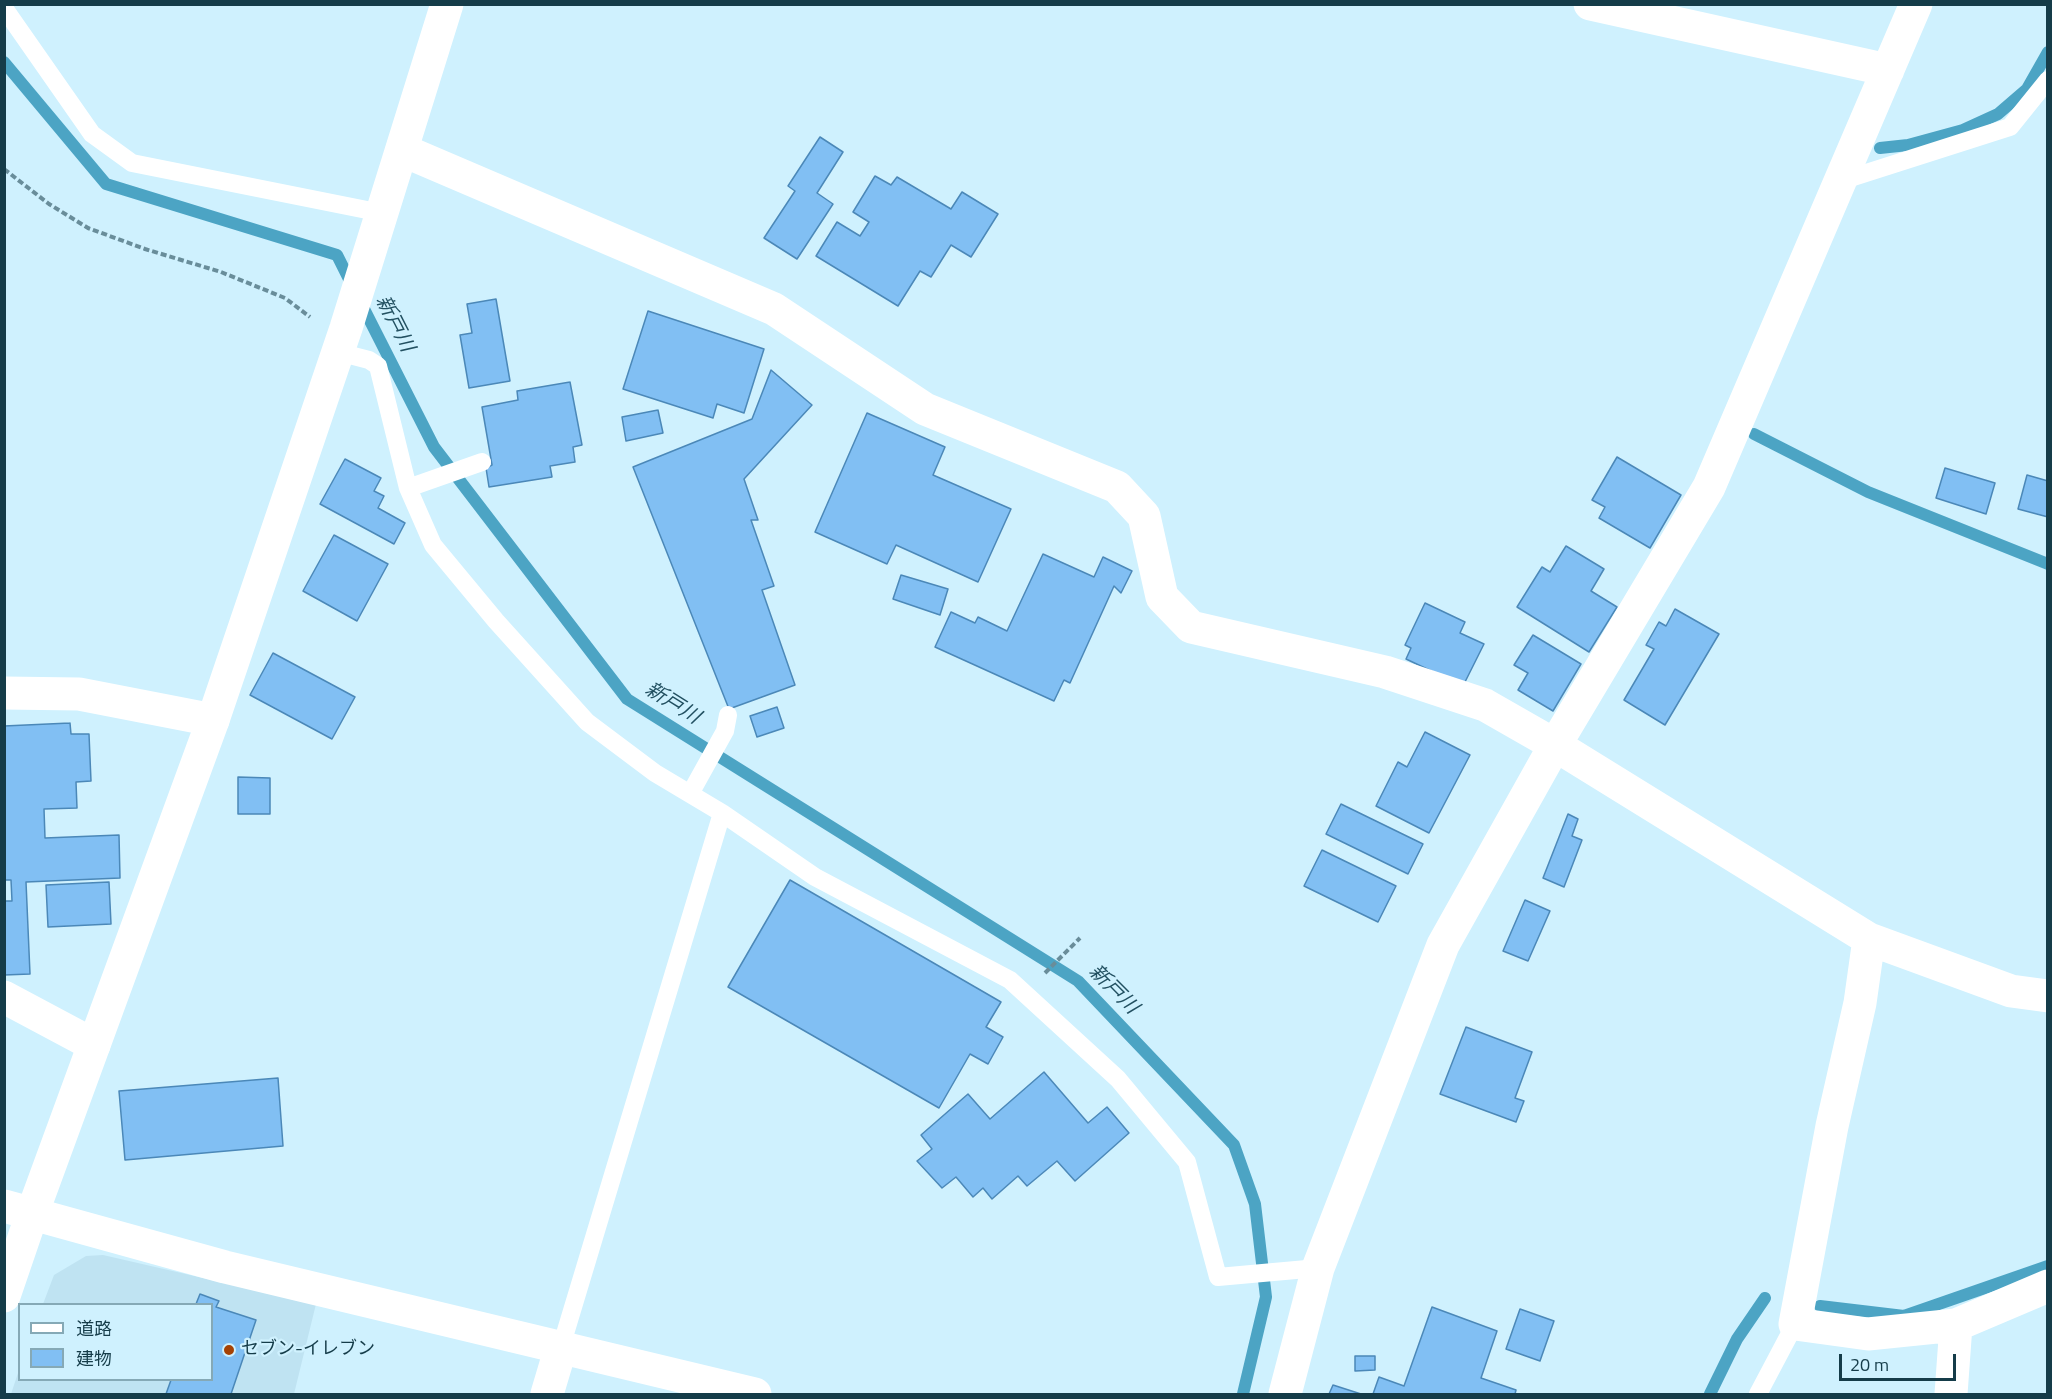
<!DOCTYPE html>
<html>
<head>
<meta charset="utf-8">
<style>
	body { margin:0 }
	#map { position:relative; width:2052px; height:1399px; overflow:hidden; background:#cff1fe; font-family:"Titillium Web","Noto Sans JP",sans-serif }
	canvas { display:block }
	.frame { position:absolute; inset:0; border:6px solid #153c49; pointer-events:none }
	.legend { position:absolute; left:18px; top:1303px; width:195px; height:78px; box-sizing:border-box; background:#cff1fe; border:2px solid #85a9b6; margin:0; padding:8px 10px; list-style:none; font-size:18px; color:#153c49 }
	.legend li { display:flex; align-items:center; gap:12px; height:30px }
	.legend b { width:30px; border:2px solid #85a9b6 }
	.scale { position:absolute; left:1839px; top:1354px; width:117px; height:27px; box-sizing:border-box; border:3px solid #153c49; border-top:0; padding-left:8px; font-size:18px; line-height:21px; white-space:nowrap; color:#153c49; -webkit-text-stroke:4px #cff1fe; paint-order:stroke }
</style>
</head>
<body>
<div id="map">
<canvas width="2052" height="1399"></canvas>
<div class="frame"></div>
<ul class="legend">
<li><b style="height:8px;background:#fff"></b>道路</li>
<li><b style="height:16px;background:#81bff3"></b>建物</li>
</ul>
<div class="scale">20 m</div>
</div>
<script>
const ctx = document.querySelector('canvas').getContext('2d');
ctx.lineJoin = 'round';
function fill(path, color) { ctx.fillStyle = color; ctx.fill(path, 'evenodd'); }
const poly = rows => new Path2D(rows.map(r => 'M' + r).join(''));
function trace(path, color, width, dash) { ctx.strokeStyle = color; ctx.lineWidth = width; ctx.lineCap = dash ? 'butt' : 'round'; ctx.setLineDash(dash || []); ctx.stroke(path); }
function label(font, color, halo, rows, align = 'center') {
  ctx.font = font + ' "Titillium Web","Noto Sans JP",sans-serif'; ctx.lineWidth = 4.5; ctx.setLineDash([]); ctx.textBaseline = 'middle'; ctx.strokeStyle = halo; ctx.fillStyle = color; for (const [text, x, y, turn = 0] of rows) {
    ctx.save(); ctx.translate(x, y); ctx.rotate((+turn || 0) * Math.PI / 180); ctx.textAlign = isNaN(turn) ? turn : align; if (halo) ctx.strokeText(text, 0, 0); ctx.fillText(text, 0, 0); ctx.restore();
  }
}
const built = poly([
	[103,1255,316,1304,294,1394,11,1394,19,1370,20,1380,212,1380,212,1304,43,1304,54,1275,86,1256]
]);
const stream = poly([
	[4,62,106,184,337,255,352,285],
	[1880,148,1908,145,1963,130,1998,114,2027,89,2048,52],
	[360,301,434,447,627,699,1078,981,1234,1145,1255,1204,1266,1297,1243,1394],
	[1754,434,1868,492,2048,564],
	[1820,1306,1904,1316,2048,1266],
	[1710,1394,1737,1339,1765,1298]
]);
const building = poly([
	[820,137,843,152,817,193,833,204,797,259,764,238,795,191,788,186,820,137],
	[875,176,891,185,897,177,951,209,962,192,998,214,971,257,951,245,931,277,920,271,898,306,816,256,837,222,860,236,869,222,853,212,875,176],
	[496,299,510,381,469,388,460,335,472,333,467,304,496,299],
	[648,311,764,349,744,413,717,404,713,418,623,389,648,311],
	[771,370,812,405,744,479,758,520,751,520,774,586,762,590,795,685,729,709,633,467,752,419,771,370],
	[570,382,582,445,573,447,575,462,550,466,552,477,489,487,486,468,492,465,482,407,518,400,517,391,570,382],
	[658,410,663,433,626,441,622,417,658,410],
	[867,413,945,447,933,475,1011,509,978,582,896,545,887,564,815,532,867,413],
	[1617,457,1681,495,1650,548,1599,518,1605,507,1592,500,1617,457],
	[345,459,381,478,374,491,384,496,378,508,405,523,394,544,320,504,345,459],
	[1945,468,1995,483,1986,514,1936,498,1945,468],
	[2027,475,2048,481,2048,517,2018,509,2027,475],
	[334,535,388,564,357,621,303,591,334,535],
	[1566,546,1604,569,1591,591,1617,607,1589,652,1517,607,1542,567,1550,572,1566,546],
	[1043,554,1094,577,1103,557,1132,571,1121,593,1114,586,1070,683,1064,680,1054,701,935,647,951,612,975,623,978,617,1007,631,1043,554],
	[901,575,948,589,940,615,893,599,901,575],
	[1425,603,1465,622,1460,633,1484,644,1463,686,1406,659,1411,648,1405,645,1425,603],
	[1675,609,1719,634,1665,725,1624,700,1654,649,1646,645,1659,622,1666,626,1675,609],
	[1533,635,1581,664,1553,711,1518,690,1528,673,1514,665,1533,635],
	[273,653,355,697,332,739,250,695,273,653],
	[777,707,784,728,757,737,750,716,777,707],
	[70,723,71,734,89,734,91,781,76,782,77,808,44,809,45,838,119,835,120,878,26,882,30,974,4,975,4,901,12,901,11,880,4,880,4,726,70,723],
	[1425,732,1470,755,1429,833,1376,806,1398,762,1407,767,1425,732],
	[238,777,270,778,270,814,238,814,238,777],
	[1341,804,1423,844,1408,874,1326,834,1341,804],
	[1568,814,1578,819,1572,836,1582,840,1564,887,1543,878,1568,814],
	[1322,850,1396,886,1378,922,1304,886,1322,850],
	[790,880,1001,1002,986,1027,1003,1037,988,1064,970,1054,939,1108,728,987,790,880],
	[109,882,111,924,48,927,46,885,109,882],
	[1525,900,1550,911,1528,961,1503,951,1525,900],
	[1466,1027,1532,1052,1515,1098,1524,1101,1516,1122,1440,1094,1466,1027],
	[1044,1072,1088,1123,1107,1107,1129,1133,1075,1181,1057,1161,1027,1186,1018,1176,992,1199,983,1188,973,1197,956,1177,942,1188,917,1161,932,1149,921,1135,968,1094,990,1119,1044,1072],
	[278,1078,283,1146,125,1160,119,1091,278,1078],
	[200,1294,219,1301,216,1307,256,1320,231,1394,166,1394,171,1380,212,1380,212,1304,196,1304,200,1294],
	[1432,1307,1497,1331,1481,1378,1516,1390,1515,1394,1373,1394,1379,1377,1404,1386,1432,1307],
	[1520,1309,1554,1321,1540,1361,1506,1349,1520,1309],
	[1355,1356,1375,1356,1375,1370,1355,1371,1355,1356],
	[1333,1385,1361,1394,1329,1394,1333,1385]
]);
const path = poly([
	[4,169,49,204,88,228,145,249,221,272,285,298,310,317],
	[1045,973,1080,938]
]);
const service = poly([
	[4,8,92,134,132,163,382,213],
	[1841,181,2010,127,2048,80],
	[338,352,369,360,378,366,408,488,433,545,496,621,587,722,655,773,722,813],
	[408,488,482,462],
	[690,794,725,731,728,715],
	[561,1347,722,813,815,877,1010,980,1118,1079,1187,1162,1218,1277,1318,1268],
	[1758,1394,1795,1324]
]);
const minor = poly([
	[1590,4,1888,70],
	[402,150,774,309,925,409,1117,487,1144,516,1162,597,1191,627,1385,672,1485,705,1555,745,1869,939,2011,991,2048,996],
	[4,693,79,694,213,720],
	[1869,939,1860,1003,1832,1126,1795,1324,1868,1334,1956,1325,2048,1286],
	[4,997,94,1045],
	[4,1206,225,1267,755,1394],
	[547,1394,561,1347],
	[1285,1394,1318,1268,1443,945,1555,745,1709,487,1916,4],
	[1951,1394,1956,1325]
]);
const tertiary = poly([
	[4,1296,32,1214,213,720,346,328,447,4]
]);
const markers = [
	[229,1350,6,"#a54205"]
];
const poiNames = [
	["セブン-イレブン",241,1350]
];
const waterNames = [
	["新戸川",394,324,63],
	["新戸川",672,704,32],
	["新戸川",1113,990,45]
];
fill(built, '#bfe3f2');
trace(stream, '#4ca4c4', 12);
fill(building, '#81bff3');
trace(building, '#4b88b8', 1.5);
trace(path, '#698d9a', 4, [6, 3]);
trace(service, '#fff', 18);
trace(minor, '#fff', 33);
trace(tertiary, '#fff', 33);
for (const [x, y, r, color] of markers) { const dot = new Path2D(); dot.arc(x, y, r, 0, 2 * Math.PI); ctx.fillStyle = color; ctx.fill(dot); trace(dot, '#cff1fe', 2); }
label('18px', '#153c49', '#cff1fe', poiNames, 'left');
label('italic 20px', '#225061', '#cff1fe', waterNames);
</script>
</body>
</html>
